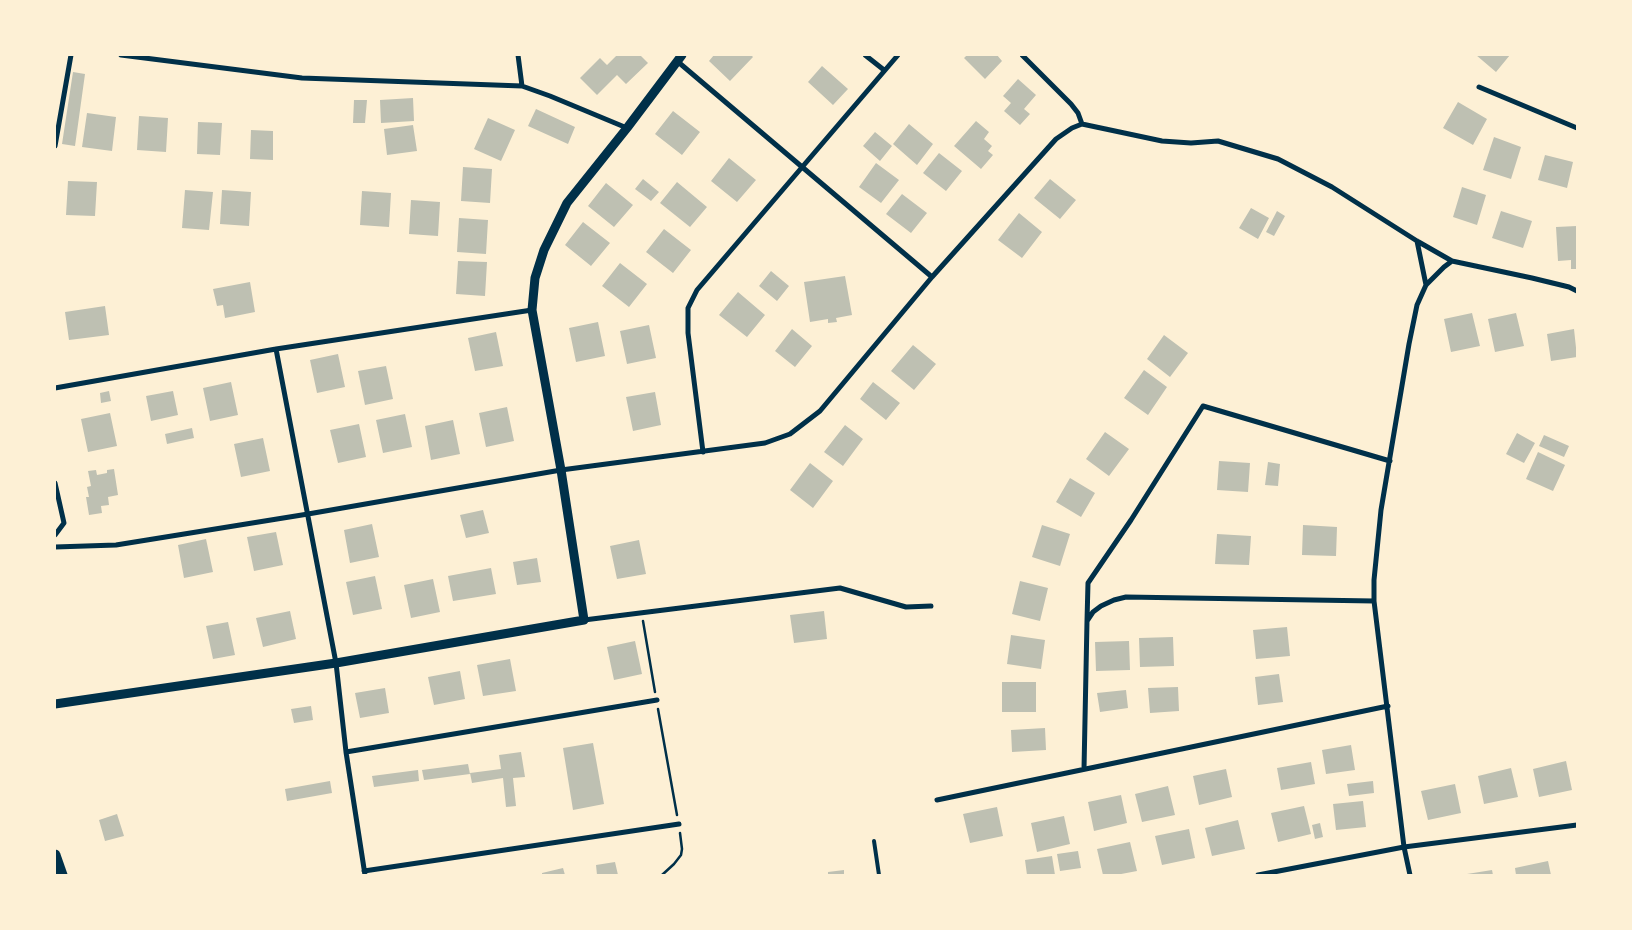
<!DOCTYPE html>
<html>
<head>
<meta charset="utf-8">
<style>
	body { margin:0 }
	#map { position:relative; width:1632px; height:930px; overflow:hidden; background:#fdf0d5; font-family:Overpass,sans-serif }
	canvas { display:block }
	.frame { position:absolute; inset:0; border:56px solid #fdf0d5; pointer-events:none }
</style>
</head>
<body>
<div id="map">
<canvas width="1632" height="930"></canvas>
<div class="frame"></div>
</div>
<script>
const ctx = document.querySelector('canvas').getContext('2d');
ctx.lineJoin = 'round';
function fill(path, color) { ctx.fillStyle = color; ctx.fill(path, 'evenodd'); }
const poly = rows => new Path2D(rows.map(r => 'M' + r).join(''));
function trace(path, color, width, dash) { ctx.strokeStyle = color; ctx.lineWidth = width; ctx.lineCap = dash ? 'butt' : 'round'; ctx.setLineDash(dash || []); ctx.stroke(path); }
const building = poly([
	[617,55,640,55,648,63,626,84,617,75,597,95,580,78,600,58,607,65],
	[714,55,751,55,753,57,730,81,709,61],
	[967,55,997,55,1002,61,985,79,964,58],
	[1476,55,1510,55,1496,72],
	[822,66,848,89,833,105,808,82],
	[73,72,85,74,75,146,62,144],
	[1018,79,1036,95,1024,109,1030,114,1020,125,1004,111,1011,103,1003,96],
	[413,98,414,121,381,123,380,100],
	[354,100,367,100,365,123,353,123],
	[1458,102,1487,119,1473,145,1443,128],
	[536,109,575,127,568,144,528,126],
	[673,111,700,132,682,155,655,134],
	[87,113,116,117,112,151,82,147],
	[139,116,168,118,166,152,137,150],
	[488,118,515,130,501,161,474,149],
	[976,121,989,132,984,139,992,146,988,151,993,155,981,169,954,146],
	[198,122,222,123,220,155,197,154],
	[909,124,933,144,917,165,893,144],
	[413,125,417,151,387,155,384,129],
	[251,130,273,131,273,160,250,159],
	[875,132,892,146,880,161,863,146],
	[1494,137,1521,147,1511,179,1483,170],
	[939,153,962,171,946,191,923,173],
	[1545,155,1573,162,1567,188,1538,180],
	[729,158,756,180,737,202,711,181],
	[876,163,899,180,881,203,859,187],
	[463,167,492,169,490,203,461,201],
	[643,179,659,192,651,201,635,189],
	[1050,179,1076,200,1060,219,1034,198],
	[68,181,97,182,95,216,66,215],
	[677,182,707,207,690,227,660,203],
	[606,183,633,205,614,227,588,206],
	[1462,187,1486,195,1477,225,1453,217],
	[185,190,213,192,209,230,182,228],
	[222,190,251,192,249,226,220,224],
	[362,191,391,193,389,227,360,225],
	[902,194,927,213,911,233,886,214],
	[411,200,440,202,438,236,409,234],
	[1251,208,1269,218,1258,239,1239,228],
	[1277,211,1285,216,1274,236,1266,232],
	[1501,211,1532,221,1523,248,1492,238],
	[1019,213,1042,232,1022,258,998,240],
	[459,218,488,220,486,254,457,252],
	[583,222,610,243,591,266,565,245],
	[1577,226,1577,269,1571,269,1571,260,1558,261,1556,227],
	[664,229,691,250,673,273,646,252],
	[458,261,487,262,485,296,456,294],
	[620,263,647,284,629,307,602,286],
	[771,271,789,286,777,301,759,286],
	[845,276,852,315,836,318,837,322,828,323,828,319,810,322,804,282],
	[250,282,255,312,225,318,223,305,217,306,213,289],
	[738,292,765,315,747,337,719,315],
	[105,306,109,335,69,340,65,312],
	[1472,313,1480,346,1451,352,1444,319],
	[1516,313,1524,346,1495,352,1488,319],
	[598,322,605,356,576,362,569,328],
	[649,325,656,358,627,364,620,331],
	[792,329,812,346,795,367,775,351],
	[1574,329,1577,357,1551,361,1547,334],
	[496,332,503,366,475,371,468,338],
	[1164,335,1188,353,1170,377,1147,359],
	[913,345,936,364,914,390,891,371],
	[338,354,345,387,317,393,310,360],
	[386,366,393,399,365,405,358,371],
	[1144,370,1167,387,1148,415,1124,398],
	[231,382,238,415,210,421,203,388],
	[873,382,900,403,886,420,860,399],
	[109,391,111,401,101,403,100,393],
	[173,391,178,415,151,421,146,396],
	[655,392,661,425,633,431,626,397],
	[507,407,514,441,486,447,479,413],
	[110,413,117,446,88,452,81,419],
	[405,414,412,447,383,453,376,420],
	[453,420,460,454,431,460,425,426],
	[359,424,366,457,338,463,330,430],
	[845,425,863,439,843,466,824,452],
	[192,428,194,438,167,444,165,434],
	[1105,432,1129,449,1109,476,1086,459],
	[1517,433,1535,443,1524,463,1506,454],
	[1544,435,1569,446,1564,457,1539,446],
	[263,438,270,471,241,477,234,444],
	[1538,452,1565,465,1553,491,1526,479],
	[1219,461,1250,463,1248,492,1217,490],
	[1268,462,1280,464,1278,486,1265,485],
	[810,463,833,481,813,508,790,490],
	[114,469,118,495,108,497,109,505,101,506,102,513,89,515,86,497,89,497,87,487,91,486,88,471,96,470,97,475,107,473,107,470],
	[1070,478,1095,493,1081,517,1056,502],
	[483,510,489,533,466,538,460,515],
	[372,524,379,557,350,563,344,530],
	[1042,525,1070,534,1060,566,1032,557],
	[1303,525,1337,527,1336,556,1302,555],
	[276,532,283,565,254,571,247,537],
	[1217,534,1251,536,1249,565,1215,564],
	[206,539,213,572,184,578,178,545],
	[639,540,646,574,617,579,610,546],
	[537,558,541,582,517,585,513,562],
	[491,568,496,594,453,601,448,576],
	[375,576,382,609,353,615,346,582],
	[433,579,440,612,411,618,404,585],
	[1020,581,1048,588,1040,621,1012,614],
	[290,611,296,639,263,647,256,618],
	[824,611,827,639,794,643,790,615],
	[228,622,235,655,213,659,206,626],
	[1287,627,1290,656,1256,659,1253,630],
	[1011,635,1045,640,1041,669,1007,664],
	[1173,637,1174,666,1140,667,1139,638],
	[635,641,642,674,614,680,607,647],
	[1129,641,1130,670,1096,671,1095,642],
	[510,659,516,691,483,696,477,665],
	[460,671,465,699,434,705,428,677],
	[1279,674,1283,702,1258,705,1255,677],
	[1002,682,1036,682,1036,712,1002,712],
	[1178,687,1179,711,1150,713,1148,688],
	[385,688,389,713,360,718,355,693],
	[1126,690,1128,708,1100,712,1097,693],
	[311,706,313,720,294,723,291,709],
	[1045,728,1046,750,1012,752,1011,730],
	[593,743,604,804,573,810,563,748],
	[1351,745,1355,770,1326,774,1322,750],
	[521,752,525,777,513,778,516,806,506,807,503,778,472,783,470,773,501,769,499,755],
	[1566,761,1572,790,1539,797,1533,769],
	[1311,762,1315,784,1281,790,1277,768],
	[468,764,470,774,424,780,422,770],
	[1511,768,1518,797,1484,804,1478,776],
	[1226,769,1232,797,1199,805,1193,776],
	[418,770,419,781,374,787,372,776],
	[330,781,332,793,287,801,285,789],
	[1373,781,1374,793,1349,796,1347,784],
	[1455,784,1461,813,1428,820,1421,791],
	[1168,786,1175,815,1142,822,1135,794],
	[1121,795,1127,823,1094,831,1088,802],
	[1363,801,1366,827,1336,830,1333,804],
	[1304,806,1311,834,1278,842,1271,813],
	[997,807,1003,836,970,843,963,814],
	[117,814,124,836,105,841,99,820],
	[1064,816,1070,844,1037,852,1031,823],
	[1238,820,1245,849,1212,856,1205,828],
	[1320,823,1323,837,1315,839,1312,825],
	[1189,829,1195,858,1162,865,1155,836],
	[1130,842,1137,871,1116,875,1103,875,1097,849],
	[1078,851,1081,868,1060,871,1057,854],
	[1052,856,1055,875,1027,875,1025,860],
	[1548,861,1551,875,1516,875,1515,868],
	[615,862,618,875,597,875,596,865],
	[563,868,565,875,542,875,542,873],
	[844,870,844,875,828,875,828,872],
	[1492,870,1493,875,1467,875,1467,874]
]);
const path = poly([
	[643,621,655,692],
	[658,709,677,815],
	[662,875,674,864,681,855,682,849,680,833]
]);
const service = poly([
	[874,841,879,875]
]);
const minor = poly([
	[121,55,302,78,522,86,550,96,627,128],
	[518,55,522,86],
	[865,55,884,70],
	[1022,55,1071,104,1078,113,1082,124],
	[677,61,932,277],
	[1479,87,1577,128],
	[55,146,71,55],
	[1417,241,1426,285],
	[276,349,336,663,346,752,365,875],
	[55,388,276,349,532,310],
	[703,452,688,333,688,308,697,290,898,55],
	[55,483,64,523,55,535],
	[55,547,116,545,308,514,561,470,765,443,790,434,820,411,932,277,1056,139,1072,128,1082,124,1162,141,1191,143,1218,141,1278,159,1332,187,1417,241,1452,261],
	[584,620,840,588,906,607,931,606],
	[1087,621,1088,583,1131,520,1203,406,1390,461],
	[346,752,657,700],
	[1084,769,1087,621,1093,612,1101,606,1114,600,1126,597,1374,601],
	[937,800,1388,706],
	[364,871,679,824],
	[1258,875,1404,847,1577,825],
	[1410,875,1404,847,1374,601,1374,580,1381,510,1409,344,1417,305,1426,285,1444,267,1452,261,1532,278,1569,287,1577,291]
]);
const tertiary = poly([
	[55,704,336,663,584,620,561,470,532,310,535,278,544,250,567,203,627,128,682,55]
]);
const trunk = poly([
	[55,855,62,875]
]);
fill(building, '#bec0b2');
trace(path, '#003049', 2.5);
trace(service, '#003049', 4);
trace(minor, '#003049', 5);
trace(tertiary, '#003049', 9);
trace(trunk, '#003049', 11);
</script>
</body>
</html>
